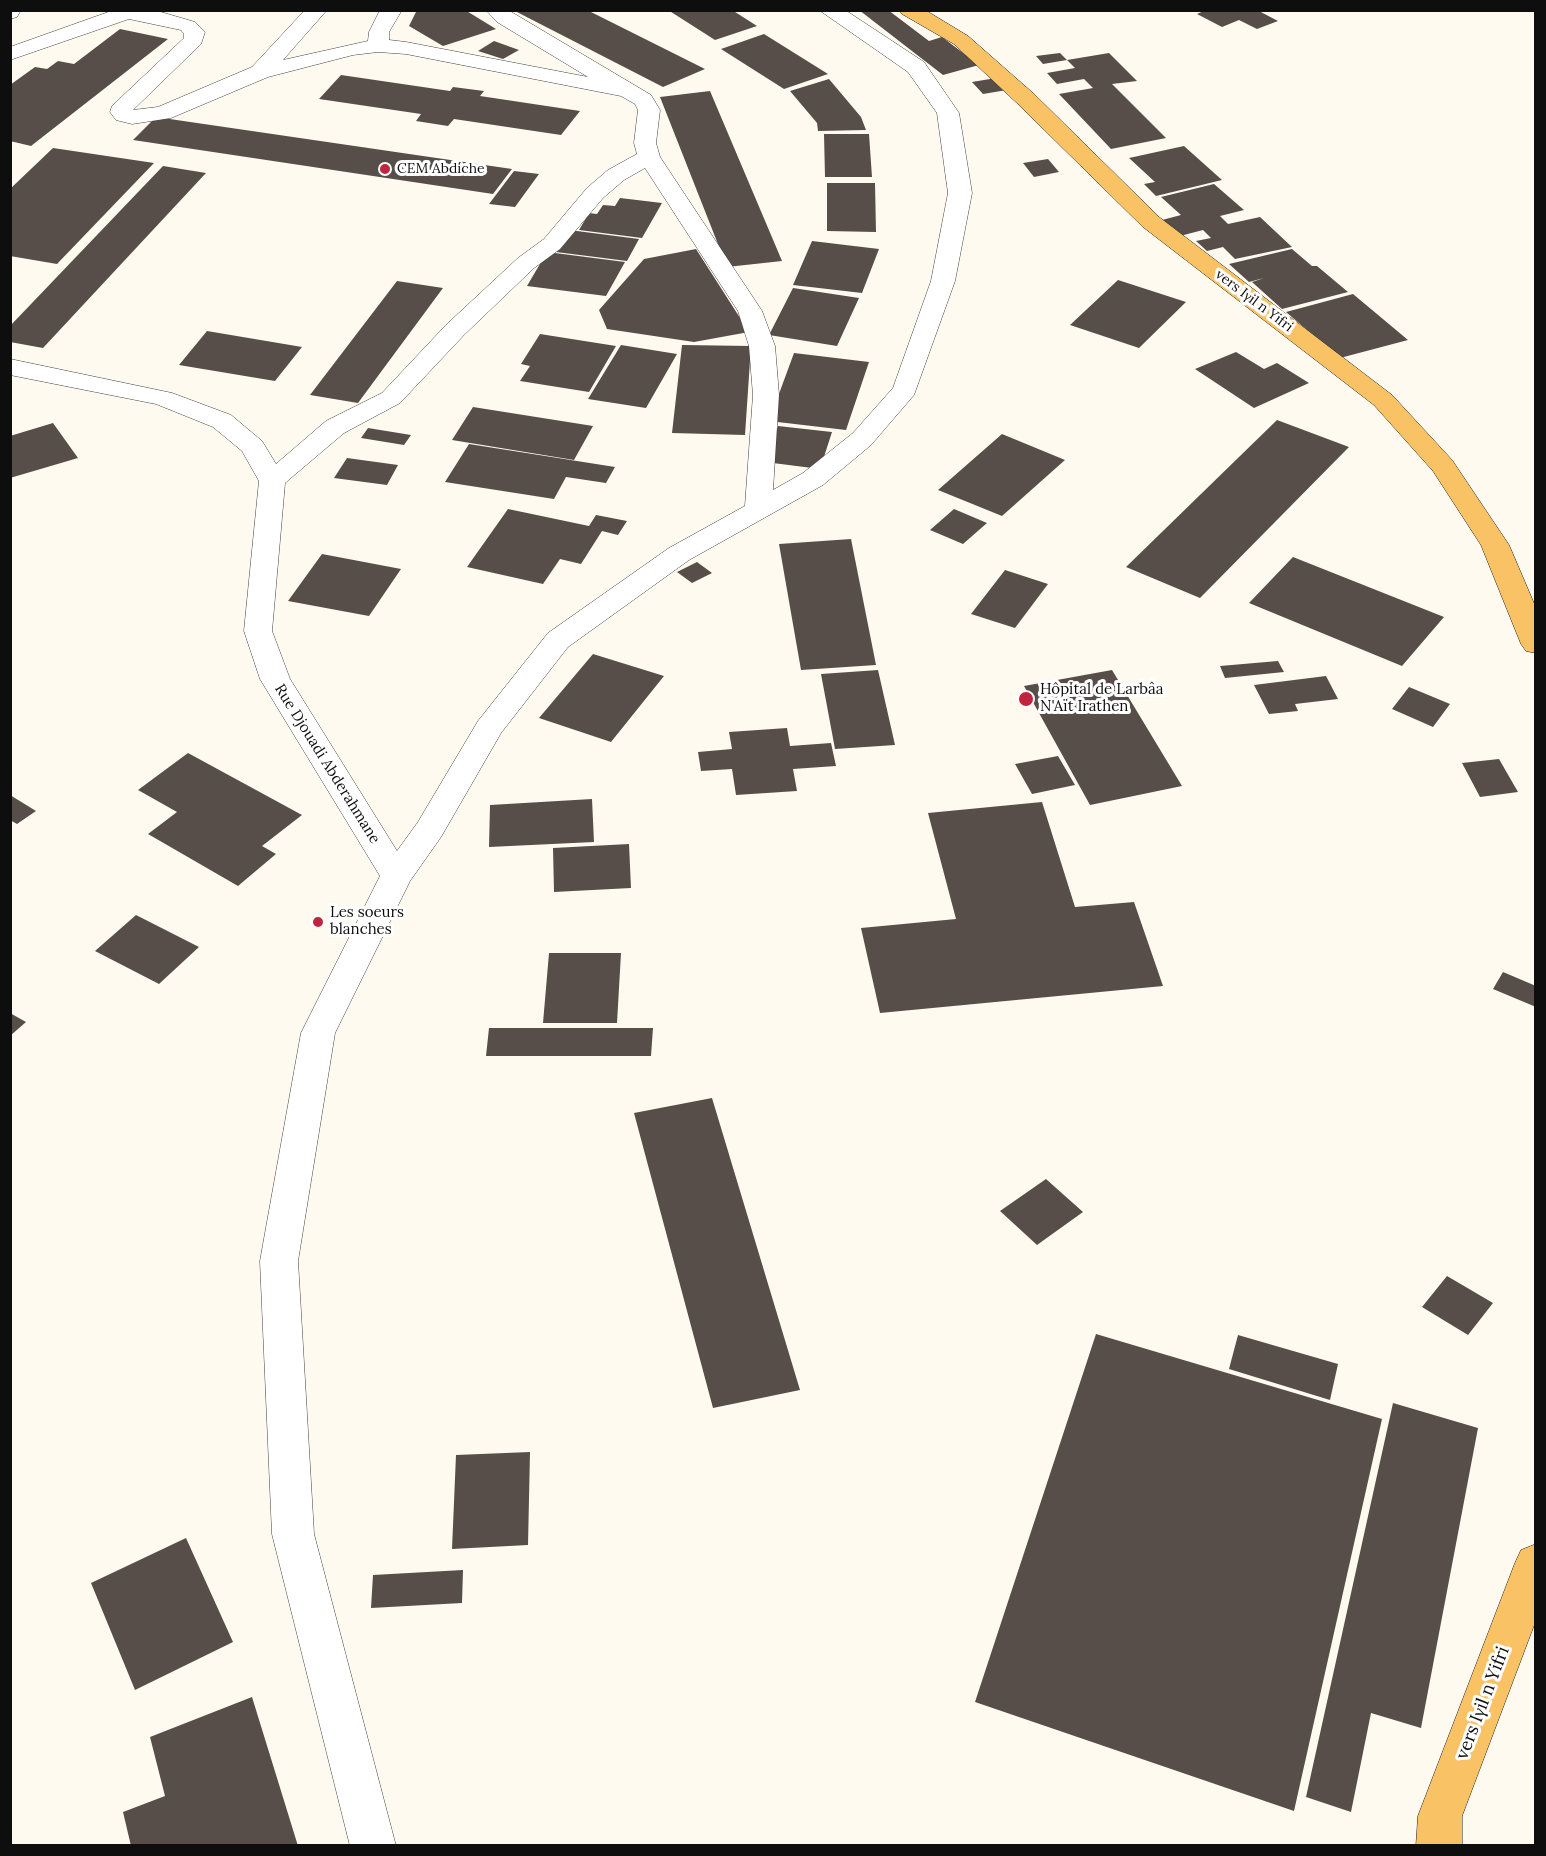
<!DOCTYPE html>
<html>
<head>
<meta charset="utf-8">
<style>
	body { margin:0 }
	#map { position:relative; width:1546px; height:1856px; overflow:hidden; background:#fffaef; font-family:Lora,serif }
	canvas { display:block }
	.frame { position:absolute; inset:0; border:12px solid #0e0e0e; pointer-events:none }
</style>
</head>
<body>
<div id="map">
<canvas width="1546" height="1856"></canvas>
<div class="frame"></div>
</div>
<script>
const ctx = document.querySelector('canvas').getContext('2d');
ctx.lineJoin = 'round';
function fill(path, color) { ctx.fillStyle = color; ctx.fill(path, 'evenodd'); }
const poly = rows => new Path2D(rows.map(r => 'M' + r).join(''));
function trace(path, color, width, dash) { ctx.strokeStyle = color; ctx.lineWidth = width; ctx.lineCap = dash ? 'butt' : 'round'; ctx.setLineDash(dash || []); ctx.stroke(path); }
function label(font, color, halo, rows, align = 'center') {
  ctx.font = font + ' Lora,serif'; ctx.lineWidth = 6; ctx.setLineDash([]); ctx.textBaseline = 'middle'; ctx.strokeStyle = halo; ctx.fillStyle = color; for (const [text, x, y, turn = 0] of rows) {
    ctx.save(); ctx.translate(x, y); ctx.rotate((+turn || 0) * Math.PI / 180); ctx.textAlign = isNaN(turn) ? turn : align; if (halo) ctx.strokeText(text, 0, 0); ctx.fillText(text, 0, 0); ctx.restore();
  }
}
const building = poly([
	[417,10,465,10,496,29,443,46,409,26],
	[513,10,587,10,705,69,663,87],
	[668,10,732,10,757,26,715,40],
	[859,10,888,10,929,41,942,37,979,65,943,75],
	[1206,10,1257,10,1278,21,1257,29,1239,20,1222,27,1197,14],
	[120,29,168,39,31,146,10,141,10,85,35,67,47,69,58,61,74,64],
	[764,34,828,74,784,89,721,49],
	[494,41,519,50,503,59,478,51],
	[1060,53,1067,60,1043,64,1036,56],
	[1109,53,1137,81,1112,84,1166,138,1111,149,1059,94,1093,88,1084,79,1057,84,1047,73,1075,68,1067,60],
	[341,75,450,91,453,87,484,91,480,96,580,111,561,135,454,119,448,126,416,121,421,114,319,99],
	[996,78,1007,90,983,94,972,82],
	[829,79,861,117,866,130,818,131,817,123,790,91],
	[710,91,774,242,782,261,727,267,660,97],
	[156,117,512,169,493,194,133,140],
	[824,134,869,134,872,177,825,177],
	[1184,146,1222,180,1156,196,1144,184,1155,182,1129,158],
	[53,148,154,163,57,264,10,256,10,189],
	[1048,159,1059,172,1034,177,1023,163],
	[163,166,206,173,43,348,10,342,10,326],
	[514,171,539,174,515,207,489,204],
	[827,183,875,183,876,232,827,231],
	[1214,184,1244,210,1220,216,1228,224,1260,217,1292,247,1235,259,1223,247,1207,251,1196,241,1211,238,1203,230,1180,236,1162,220,1181,215,1161,197],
	[620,198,662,203,642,238,579,230,589,213,597,214,603,205,615,206],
	[569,230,639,239,627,261,556,252],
	[812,241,879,249,862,293,793,285],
	[696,249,749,332,694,342,607,329,599,310,644,259],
	[1292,249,1312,266,1317,266,1348,292,1282,309,1252,282,1264,278,1249,282,1229,264],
	[547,252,625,262,606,296,527,286],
	[1118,280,1186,302,1139,348,1070,325],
	[397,281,443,288,358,403,310,395],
	[793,288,859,298,837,346,769,335],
	[1353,294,1408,340,1340,358,1286,312],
	[207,331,302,347,275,381,179,365],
	[540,334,616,346,589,392,520,381,530,366,521,364],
	[621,345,677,354,646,408,588,399],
	[682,345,751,346,745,435,672,433],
	[1236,352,1264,369,1277,363,1309,383,1254,408,1195,369],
	[794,353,869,362,846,430,769,421],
	[473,407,593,426,574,460,452,440],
	[1277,420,1349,447,1200,598,1126,567],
	[53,423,78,458,10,478,10,436],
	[778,426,832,432,820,469,765,462],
	[368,428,411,435,404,445,361,438],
	[1002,434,1065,460,1002,516,938,490],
	[469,444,615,467,606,483,566,477,554,499,445,482],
	[347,458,398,465,387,485,334,478],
	[508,509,589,526,596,515,627,521,618,535,602,531,581,564,560,559,543,584,467,567],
	[954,509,987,523,963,544,930,530],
	[851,539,876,665,801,670,779,544],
	[322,554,401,569,369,616,288,601],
	[1293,557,1444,617,1402,666,1249,603],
	[697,562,712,573,692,583,677,572],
	[1005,570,1048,584,1015,628,971,614],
	[593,654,664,676,611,742,539,718],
	[1278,661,1284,672,1225,678,1220,666],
	[878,670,895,745,835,749,821,674],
	[1112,670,1182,786,1090,805,1024,686],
	[1326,676,1338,699,1295,704,1298,711,1269,714,1254,685],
	[1409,687,1450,704,1433,727,1392,709],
	[787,728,790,746,831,743,836,766,793,769,797,791,736,795,732,769,701,771,698,752,732,749,729,732],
	[188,753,302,815,262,846,276,854,238,886,148,834,177,812,138,790],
	[1058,756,1075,785,1032,794,1015,764],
	[1499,759,1518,792,1480,797,1462,763],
	[10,795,36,811,17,824,10,820],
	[592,799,594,842,489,847,490,805],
	[1042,802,1075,907,1134,902,1163,986,880,1013,861,928,956,919,928,813],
	[629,844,631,888,554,892,553,848],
	[136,915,199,947,159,984,95,951],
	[549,953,621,953,617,1023,543,1023],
	[1503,972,1536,986,1536,1007,1493,989],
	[10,1013,26,1022,10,1036],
	[489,1028,653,1028,651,1056,486,1056],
	[712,1098,800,1390,713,1408,634,1113],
	[1046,1179,1083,1212,1037,1245,1000,1211],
	[1447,1276,1493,1303,1468,1335,1422,1307],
	[1096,1334,1382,1419,1294,1811,975,1702],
	[1238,1335,1338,1364,1330,1400,1229,1369],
	[1393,1403,1478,1428,1421,1728,1371,1713,1351,1812,1306,1797],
	[530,1452,528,1545,452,1549,456,1455],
	[186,1538,233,1642,135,1690,91,1583],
	[463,1570,462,1603,371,1608,373,1575],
	[252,1697,298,1846,131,1846,123,1812,165,1796,150,1737]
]);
const minor = poly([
	[10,10,21,10,17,17,10,19,10,10],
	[114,10,154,10,195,22,205,32,201,44,133,110,158,107,252,67,305,10,327,10,283,60,368,41,369,32,380,10,402,10,389,32,389,40,406,42,588,77,497,22,486,10,508,10,651,95,660,110,656,143,660,157,762,311,775,346,779,395,773,490,803,473,853,433,893,388,931,281,948,193,937,113,908,72,819,10,845,10,924,62,959,113,972,193,955,281,914,395,871,445,823,485,689,560,568,647,501,733,441,837,410,881,335,1033,298,1261,314,1534,396,1846,350,1846,272,1534,260,1261,301,1033,380,876,260,679,244,631,259,481,242,451,213,427,156,404,10,375,10,359,172,393,231,415,262,441,276,464,326,421,382,393,446,325,518,258,544,239,587,188,608,170,637,154,634,143,638,110,635,104,621,96,406,54,378,52,353,55,268,77,171,118,132,124,116,120,110,112,112,106,184,38,184,34,181,30,129,19,10,60,10,47,114,10],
	[645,168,738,311,749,346,753,395,745,506,669,548,548,633,478,721,418,822,397,851,290,679,272,631,285,483,344,433,400,403,464,335,534,268,560,249,603,198,624,180,645,168]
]);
const major = poly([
	[899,10,925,10,968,36,1034,94,1159,217,1392,395,1452,460,1509,545,1536,608,1536,653,1526,651,1521,644,1481,545,1433,471,1374,405,1143,227,1018,104,954,44,902,14,899,10],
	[1536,1544,1536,1620,1462,1816,1462,1846,1416,1846,1418,1816,1515,1563,1521,1550,1536,1544]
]);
const markers = [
	[385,169,6,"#bf253f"],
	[1026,699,8,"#bf253f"],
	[318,922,6,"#bf253f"]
];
const farPoinames = [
	["CEM Abdiche",397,169]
];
const farStreetnames = [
	["vers Iγil n Yifri",1254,301,37]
];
const poiNames = [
	["Hôpital de Larbâa",1040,690],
	["N'Aït Irathen",1040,707],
	["Les soeurs",330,913],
	["blanches",330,930]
];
const streetNames = [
	["Rue Djouadi Abderahmane",327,764,58]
];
const nearStreetnames = [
	["vers Iγil n Yifri",1483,1703,-69]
];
fill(building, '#574e4a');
trace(minor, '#414141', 1);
trace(major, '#1f1f1f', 1);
fill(minor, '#fff');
fill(major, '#f9c365');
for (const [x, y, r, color] of markers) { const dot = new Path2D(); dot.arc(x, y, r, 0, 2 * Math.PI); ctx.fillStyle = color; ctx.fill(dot); trace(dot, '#fff', 2); }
label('14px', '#0e0e0e', '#fff', farPoinames, 'left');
label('14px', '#0e0e0e', '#fff', farStreetnames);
label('15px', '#0e0e0e', '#fff', poiNames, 'left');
label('15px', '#0e0e0e', '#fff', streetNames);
label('18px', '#0e0e0e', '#fff', nearStreetnames);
</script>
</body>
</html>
